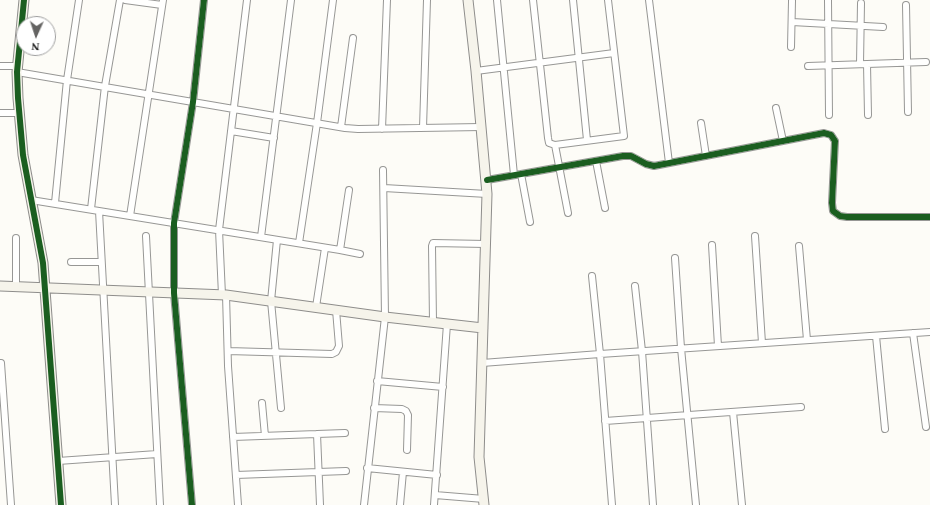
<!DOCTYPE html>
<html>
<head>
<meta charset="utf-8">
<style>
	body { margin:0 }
	#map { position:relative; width:930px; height:505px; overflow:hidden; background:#fdfcf7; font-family:"Times New Roman",serif }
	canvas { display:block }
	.north { position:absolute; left:16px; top:16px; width:40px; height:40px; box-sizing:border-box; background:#fff; border:1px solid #a0a0a0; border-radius:50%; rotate:183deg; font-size:11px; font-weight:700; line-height:16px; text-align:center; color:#111 }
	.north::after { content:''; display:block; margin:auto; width:14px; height:18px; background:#646362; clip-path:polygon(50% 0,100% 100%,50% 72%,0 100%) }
</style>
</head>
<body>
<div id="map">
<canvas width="930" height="505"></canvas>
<div class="north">N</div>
</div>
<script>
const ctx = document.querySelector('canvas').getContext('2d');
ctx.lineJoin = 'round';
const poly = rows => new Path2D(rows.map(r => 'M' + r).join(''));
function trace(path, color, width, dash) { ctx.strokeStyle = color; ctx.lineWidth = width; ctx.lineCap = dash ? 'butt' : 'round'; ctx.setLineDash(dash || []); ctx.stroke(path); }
const street = poly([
	[125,0,162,5],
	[497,0,514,175],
	[533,0,548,138,549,143,555,145,624,136,608,0],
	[573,0,587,140],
	[649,0,669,163],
	[828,0,829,115],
	[906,5,908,112],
	[792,22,883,27],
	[791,47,792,1],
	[860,64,861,3],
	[867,64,868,115],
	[0,66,17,66],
	[808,66,926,62],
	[476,71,614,53],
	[17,72,345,128,358,129,481,127],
	[776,108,783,141],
	[0,113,19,113],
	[701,123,706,156],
	[341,127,353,38],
	[423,128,427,0],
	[382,129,387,0],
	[231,131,274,138],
	[555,145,568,213],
	[596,161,605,208],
	[521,174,530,222],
	[487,180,623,156,631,156,646,164,654,166,824,133,831,135,835,141,832,203,833,211,840,216,847,217,930,217],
	[384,188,487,194],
	[31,200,340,250,360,254],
	[55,203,67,80,79,0],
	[91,209,105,86,120,0],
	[99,211,115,505],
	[130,216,163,0],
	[146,236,160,505],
	[755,236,762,343],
	[261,237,291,0],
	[277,240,271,301,281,408],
	[299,243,317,123,333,0],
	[712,245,718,346],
	[799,246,807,340],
	[340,250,349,190],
	[675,258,681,348,696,505],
	[71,262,101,262],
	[592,276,600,354,612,505],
	[635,286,642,351,653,505],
	[16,287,16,238],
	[222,295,219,230,247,0],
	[226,295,228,366,238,505],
	[316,307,325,248],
	[433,322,432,246,433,243,486,244],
	[913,333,926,427],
	[876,336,885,429],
	[228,351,332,354,336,352,339,346,336,310],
	[1,363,11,505],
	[482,363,600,354,930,332],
	[377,381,443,387],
	[262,403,265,436],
	[374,408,402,409,406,411,408,415,407,450],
	[733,412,742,505],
	[605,421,801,407],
	[317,434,320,505],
	[233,437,345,433],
	[58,461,157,454],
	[367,468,437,475],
	[236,475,346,471],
	[435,495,484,499],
	[192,505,174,293,174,223,193,102,204,0],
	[364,505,385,317,383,170],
	[400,505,403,472],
	[434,505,447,324]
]);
const secondary = poly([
	[24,0,17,72,18,98,23,155,43,263,61,505],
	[468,0,476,71,487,194,479,457,484,505],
	[0,286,226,295,385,317,483,328]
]);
const cycleway = poly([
	[24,0,17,72,18,98,23,155,43,263,61,505],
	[487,180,623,156,631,156,646,164,654,166,824,133,831,135,835,141,832,203,833,211,840,216,847,217,930,217],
	[192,505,174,293,174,223,193,102,204,0]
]);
trace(street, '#979795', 8);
trace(secondary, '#8e8d8b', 11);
trace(street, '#fffffe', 6);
trace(secondary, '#f6f4eb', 9);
trace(cycleway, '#1b5e20', 6);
</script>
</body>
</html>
